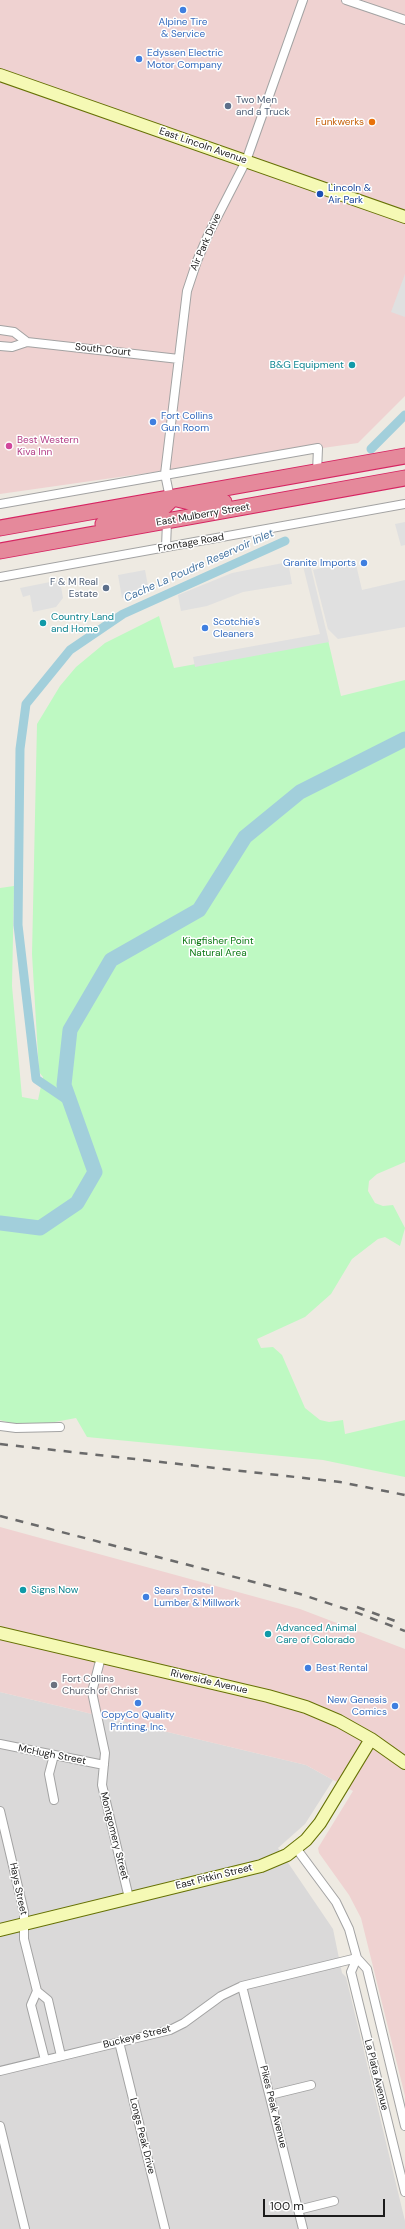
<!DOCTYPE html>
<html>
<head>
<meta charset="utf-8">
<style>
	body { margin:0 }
	#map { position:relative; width:405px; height:2229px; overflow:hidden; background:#eeeae2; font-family:"DM Sans",sans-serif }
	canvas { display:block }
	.scale { position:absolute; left:263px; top:2199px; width:122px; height:18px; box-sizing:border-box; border:2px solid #1c1c1c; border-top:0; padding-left:5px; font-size:12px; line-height:14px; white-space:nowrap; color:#1c1c1c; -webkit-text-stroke:3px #fff; paint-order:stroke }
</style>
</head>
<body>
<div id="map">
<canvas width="405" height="2229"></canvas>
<div class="scale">100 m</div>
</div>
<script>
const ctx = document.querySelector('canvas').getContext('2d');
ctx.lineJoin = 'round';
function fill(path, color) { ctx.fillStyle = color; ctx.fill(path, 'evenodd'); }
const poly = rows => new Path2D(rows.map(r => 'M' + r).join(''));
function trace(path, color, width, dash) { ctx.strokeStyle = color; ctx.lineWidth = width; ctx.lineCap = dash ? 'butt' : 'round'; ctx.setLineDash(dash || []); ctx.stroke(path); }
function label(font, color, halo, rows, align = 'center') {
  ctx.font = font + ' "DM Sans",sans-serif'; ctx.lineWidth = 3; ctx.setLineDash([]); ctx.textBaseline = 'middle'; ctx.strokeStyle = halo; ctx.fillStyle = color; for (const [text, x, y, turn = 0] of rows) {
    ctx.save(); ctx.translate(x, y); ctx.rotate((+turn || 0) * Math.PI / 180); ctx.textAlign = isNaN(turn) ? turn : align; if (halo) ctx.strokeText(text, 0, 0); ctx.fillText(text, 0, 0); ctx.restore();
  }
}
const residential = poly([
	[0,1692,306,1765,333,1780,305,1824,278,1848,333,1929,342,1973,346,1977,405,2221,405,2229,0,2229]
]);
const commercial = poly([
	[0,0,405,0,405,396,358,443,0,494],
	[0,1527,300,1609,405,1649,405,2096,361,1918,349,1895,319,1853,318,1848,353,1791,306,1765,0,1692]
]);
const park = poly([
	[159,616,174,668,328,640,341,696,405,680,405,1162,377,1174,369,1181,368,1191,375,1203,383,1206,393,1205,405,1228,400,1246,385,1237,378,1239,352,1259,331,1294,305,1317,257,1339,261,1348,273,1347,282,1355,305,1408,320,1420,329,1422,343,1420,345,1434,405,1420,405,1477,323,1460,87,1437,76,1418,44,1424,14,1424,0,1420,0,888,14,886,12,986,22,1097,38,1100,43,1077,39,1072,32,954,37,724,60,686,76,667,105,643]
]);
const parking = poly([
	[405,274,405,317,391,312],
	[405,522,405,545,401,546,395,524],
	[355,560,362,590,405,580,405,627,338,639,328,629,313,570],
	[288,562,292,584,243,592,207,606,181,611,178,595,232,573],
	[310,564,329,642,195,667,193,657,320,634,303,566],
	[145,570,149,591,122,598,118,575],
	[60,580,63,598,56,607,33,612,30,595,23,597,20,588]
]);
const canal = poly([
	[371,449,405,415],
	[70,1102,36,1079,18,925,20,749,26,704,70,650,123,614,285,541]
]);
const river = poly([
	[0,1223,40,1228,77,1203,95,1172,64,1085,70,1030,111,960,199,910,245,837,300,792,405,739]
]);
const street = poly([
	[346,0,405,20],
	[0,330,14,332,27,342],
	[0,346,12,347,27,342,179,359],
	[170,498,165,474,187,291,197,261,209,233,246,161,303,0],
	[0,504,318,448,317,472],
	[166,547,167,522],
	[0,577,405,504],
	[0,1426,16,1428,60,1427],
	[101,1657,92,1692,105,1753,102,1785,129,1898],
	[0,1744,104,1765],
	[54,1755,49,1774,54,1800],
	[0,1811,24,1912,24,1939,37,1991,48,2000,61,2056],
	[296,1848,336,1902,349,1929,357,1958,367,1969,405,2126],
	[357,1958,351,1972,405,2192],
	[242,1986,303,2229],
	[37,1991,31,2005,45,2060],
	[119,2042,165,2229],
	[0,2071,170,2030,184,2023,221,1996,242,1986,357,1958],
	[270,2095,311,2085],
	[0,2126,25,2229],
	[298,2210,334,2201]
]);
const secondary = poly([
	[0,75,405,217],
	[0,1633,268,1696,306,1707,339,1721,371,1739,405,1763],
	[0,1930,261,1866,287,1855,306,1840,320,1823,371,1739]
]);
const highway = poly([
	[177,499,198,504,224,502],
	[103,524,161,510,170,501],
	[0,528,405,456],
	[0,551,405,478]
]);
const rail = poly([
	[0,1444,340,1482,405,1495],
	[0,1516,300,1594,355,1612,405,1631],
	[357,1607,398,1622]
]);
const markers = [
	[183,10,4,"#3f7fe0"],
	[139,59,4,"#3f7fe0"],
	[228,106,4,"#5c6f8a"],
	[372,122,4,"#e8710a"],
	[320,194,4,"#1a4fb4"],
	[352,365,4,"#0f9aa8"],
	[153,422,4,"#3f7fe0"],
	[9,446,4,"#d1479c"],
	[364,563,4,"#3f7fe0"],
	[106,588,4,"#5c6f8a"],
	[43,623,4,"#0f9aa8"],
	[205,628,4,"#3f7fe0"],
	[23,1590,4,"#0f9aa8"],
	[146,1597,4,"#3f7fe0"],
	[268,1634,4,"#0f9aa8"],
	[308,1668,4,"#3f7fe0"],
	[54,1685,4,"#6b7280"],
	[138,1703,4,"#3f7fe0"],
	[395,1706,4,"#3f7fe0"]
];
const shopNames = [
	["Alpine Tire",183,22,"center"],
	["& Service",183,34,"center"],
	["Edyssen Electric",147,53],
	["Motor Company",147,65],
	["Fort Collins",161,416],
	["Gun Room",161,428],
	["Granite Imports",356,563,"right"],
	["Scotchie's",213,622],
	["Cleaners",213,634],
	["Sears Trostel",154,1591],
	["Lumber & Millwork",154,1603],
	["Best Rental",316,1668],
	["New Genesis",387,1700,"right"],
	["Comics",387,1712,"right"],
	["CopyCo Quality",138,1715,"center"],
	["Printing, Inc.",138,1727,"center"]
];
const serviceNames = [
	["Two Men",236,100],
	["and a Truck",236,112],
	["F & M Real",98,582,"right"],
	["Estate",98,594,"right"]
];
const foodNames = [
	["Funkwerks",364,122]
];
const streetNames = [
	["East Lincoln Avenue",203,146,19],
	["Air Park Drive",206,242,-66],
	["South Court",103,350,6],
	["East Mulberry Street",203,515,-10],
	["Frontage Road",191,543,-10],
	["Riverside Avenue",209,1682,13],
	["McHugh Street",52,1755,11],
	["Montgomery Street",114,1836,76],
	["East Pitkin Street",214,1877,-14],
	["Hays Street",18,1889,78],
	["Buckeye Street",137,2037,-14],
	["La Plata Avenue",376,2075,76],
	["Pikes Peak Avenue",273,2107,76],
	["Longs Peak Drive",142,2136,76]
];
const transitNames = [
	["Lincoln &",328,188],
	["Air Park",328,200]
];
const cultureNames = [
	["B&G Equipment",344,365,"right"],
	["Country Land",51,617],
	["and Home",51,629],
	["Signs Now",31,1590],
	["Advanced Animal",276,1628],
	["Care of Colorado",276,1640]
];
const hotelNames = [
	["Best Western",17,440],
	["Kiva Inn",17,452]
];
const parkNames = [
	["Kingfisher Point",218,941],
	["Natural Area",218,953]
];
const worshipNames = [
	["Fort Collins",62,1679],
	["Church of Christ",62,1691]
];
const waterNames = [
	["Cache La Poudre Reservoir Inlet",199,566,-24]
];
fill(residential, '#dad9d9');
fill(commercial, '#efd2d1');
fill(park, '#bef9c2');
fill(parking, '#e0e0e0');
trace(canal, '#a2cfdb', 9);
trace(river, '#a2cfdb', 15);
trace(street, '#a3a3a3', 10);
trace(secondary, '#667105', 14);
trace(highway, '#d62562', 17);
trace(street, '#fff', 8);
trace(secondary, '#f5f9b5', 12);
trace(highway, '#e5899b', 15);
trace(rail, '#6a6a6a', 2.5, [8, 8]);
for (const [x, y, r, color] of markers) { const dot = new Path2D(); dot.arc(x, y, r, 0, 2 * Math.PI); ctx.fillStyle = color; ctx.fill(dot); trace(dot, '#fff', 1.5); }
label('10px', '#366cbe', '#fff', shopNames, 'left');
label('10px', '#4e5e75', '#fff', serviceNames, 'left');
label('10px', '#c56008', '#fff', foodNames, 'right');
label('10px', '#1c1c1c', '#fff', streetNames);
label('10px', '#164399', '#fff', transitNames, 'left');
label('10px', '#0d838f', '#fff', cultureNames, 'left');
label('10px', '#b23c85', '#fff', hotelNames, 'left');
label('10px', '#0c7914', '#fff', parkNames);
label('10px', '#5b616d', '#fff', worshipNames, 'left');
label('italic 11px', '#4776a3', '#fff', waterNames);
</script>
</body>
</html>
